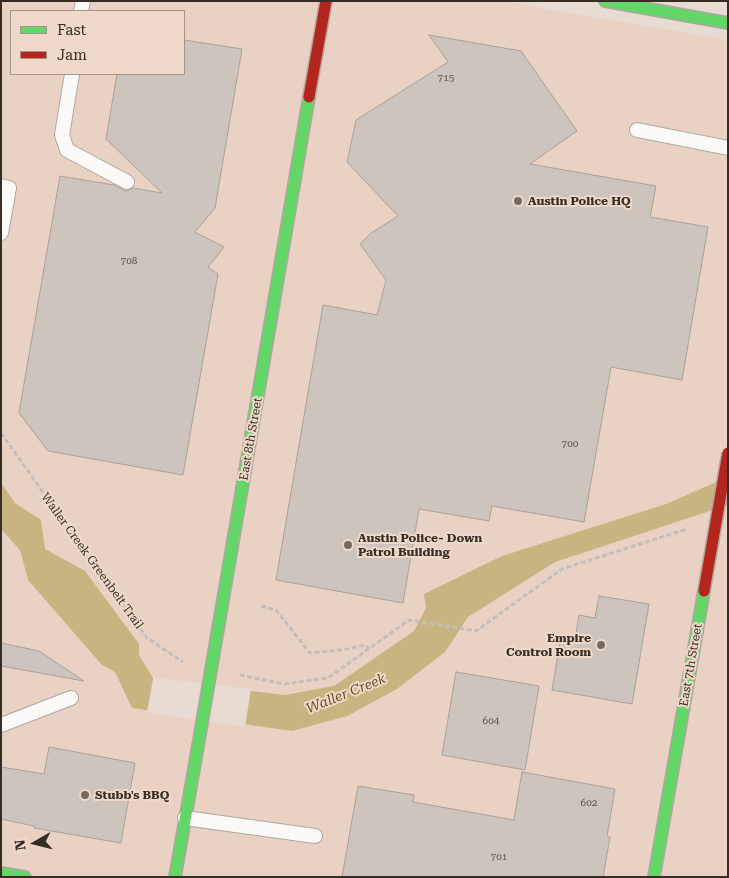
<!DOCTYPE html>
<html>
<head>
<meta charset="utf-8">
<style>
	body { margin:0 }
	#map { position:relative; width:729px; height:878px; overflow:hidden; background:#e8dbd3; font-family:"Roboto Serif",serif }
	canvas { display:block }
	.frame { position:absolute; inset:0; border:2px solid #362d27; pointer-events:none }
	.legend { position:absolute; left:10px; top:10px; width:175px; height:65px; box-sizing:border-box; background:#f1d9ca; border:1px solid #a69489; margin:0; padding:6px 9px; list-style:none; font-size:15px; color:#362d27 }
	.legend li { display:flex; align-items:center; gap:10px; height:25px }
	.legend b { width:25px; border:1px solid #a69489 }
	.north { position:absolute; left:10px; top:818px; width:50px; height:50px; -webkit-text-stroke:4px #f1d9ca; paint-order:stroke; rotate:262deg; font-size:14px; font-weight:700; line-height:20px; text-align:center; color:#362d27 }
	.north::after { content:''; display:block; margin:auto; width:18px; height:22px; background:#362d27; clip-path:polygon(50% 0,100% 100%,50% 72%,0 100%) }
</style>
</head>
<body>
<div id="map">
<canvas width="729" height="878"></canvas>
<div class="frame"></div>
<ul class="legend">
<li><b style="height:6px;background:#63d668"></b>Fast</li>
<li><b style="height:6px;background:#b3261e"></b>Jam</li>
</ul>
<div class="north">N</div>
</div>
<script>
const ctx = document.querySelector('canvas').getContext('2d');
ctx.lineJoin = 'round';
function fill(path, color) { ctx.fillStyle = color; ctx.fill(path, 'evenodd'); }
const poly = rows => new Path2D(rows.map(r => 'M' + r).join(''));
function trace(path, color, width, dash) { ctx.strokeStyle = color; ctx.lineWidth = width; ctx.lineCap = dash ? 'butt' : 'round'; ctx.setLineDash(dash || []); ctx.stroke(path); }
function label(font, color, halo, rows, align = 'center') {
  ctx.font = font + ' "Roboto Serif",serif'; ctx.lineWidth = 4; ctx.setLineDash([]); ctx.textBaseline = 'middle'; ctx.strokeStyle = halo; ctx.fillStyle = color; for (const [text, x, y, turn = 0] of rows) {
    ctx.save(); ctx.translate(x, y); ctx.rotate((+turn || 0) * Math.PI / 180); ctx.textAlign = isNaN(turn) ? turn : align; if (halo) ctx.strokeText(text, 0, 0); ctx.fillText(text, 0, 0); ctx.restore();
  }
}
const built = poly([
	[1,1,500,1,728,40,728,877,1,877],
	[11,11,184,11,184,74,11,74]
]);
const water = poly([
	[728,477,728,505,555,562,468,617,445,652,397,689,347,716,292,731,132,708,115,672,102,665,28,580,20,550,1,529,1,483,15,503,41,520,45,549,85,571,139,644,139,655,154,680,285,695,334,686,414,631,426,608,424,594,502,556,666,504]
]);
const pier = poly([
	[154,674,156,678,251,689,245,727,147,712]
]);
const building = poly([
	[429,35,521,51,577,131,530,164,656,186,650,217,708,227,682,380,611,367,584,522,492,506,489,521,419,509,403,603,276,580,323,305,377,315,386,280,360,244,371,233,398,216,347,162,356,120,448,62,429,35],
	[184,40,242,49,215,208,195,232,224,247,208,267,218,274,183,475,48,451,19,413,60,176,114,185,127,191,133,188,162,193,106,139,117,74,184,74,184,40],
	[599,596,649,604,632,704,552,690,561,636,575,639,579,615,595,618,599,596],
	[1,643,39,651,84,681,1,666,1,643],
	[456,672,539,686,525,770,442,755,456,672],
	[49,747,135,763,121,843,34,828,34,826,1,819,1,767,44,774,49,747],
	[522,772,615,789,607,836,610,837,603,877,342,877,358,786,414,795,413,802,514,820,522,772]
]);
const path = poly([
	[1,433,147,638,183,662],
	[261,606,276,610,310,653,348,649,364,645,369,648],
	[240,675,284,684,328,678,409,620,476,631,562,569,687,529]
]);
const lane = poly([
	[81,11,83,1],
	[72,74,62,135,67,150,127,182],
	[637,130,728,148],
	[1,186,9,188,1,233],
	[1,725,71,698],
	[185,818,315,836]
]);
const fast = poly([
	[605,1,728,23],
	[219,623,309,97],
	[1,873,25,877],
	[175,877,198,746],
	[654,877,704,591]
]);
const jam = poly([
	[309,97,326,1]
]);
const fastBridge = poly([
	[198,746,219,623]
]);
const jamBridge = poly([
	[704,591,728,453]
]);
const markers = [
	[518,201,5,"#746a63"],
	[348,545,5,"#746a63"],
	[601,645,5,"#746a63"],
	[85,795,5,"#746a63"]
];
const numberNames = [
	["715",446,78],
	["708",129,261],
	["700",570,444],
	["604",491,721],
	["602",589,803],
	["701",499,857]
];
const poiNames = [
	["Austin Police HQ",528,201],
	["Austin Police- Down",358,538],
	["Patrol Building",358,552],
	["Empire",591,638,"right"],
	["Control Room",591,652,"right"],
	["Stubb's BBQ",95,795]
];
const streetNames = [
	["East 8th Street",251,439,-80],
	["Waller Creek Greenbelt Trail",92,561,54],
	["East 7th Street",691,665,-80]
];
const waterNames = [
	["Waller Creek",346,694,-22]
];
fill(built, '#e9d2c4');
fill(water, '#c8b481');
fill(pier, '#e8dbd3');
fill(building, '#cdc4bd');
trace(building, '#aaa19a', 1);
trace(lane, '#b1a7a0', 16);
trace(fast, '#b1a7a0', 14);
trace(jam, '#b1a7a0', 14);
trace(path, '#c3bebc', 3, [5, 2.5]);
trace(lane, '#fcfaf8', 14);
trace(fast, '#63d668', 11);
trace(jam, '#b3261e', 11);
trace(fastBridge, '#b1a7a0', 14, []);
trace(jamBridge, '#b1a7a0', 14, []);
trace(fastBridge, '#63d668', 11);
trace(jamBridge, '#b3261e', 11);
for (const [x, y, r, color] of markers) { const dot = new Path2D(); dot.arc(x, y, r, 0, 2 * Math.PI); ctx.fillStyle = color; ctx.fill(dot); trace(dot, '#f1d9ca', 2); }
label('10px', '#5c544d', null, numberNames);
label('bold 12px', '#362d27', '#f1d9ca', poiNames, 'left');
label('12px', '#362d27', '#f1d9ca', streetNames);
label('italic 14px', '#62521c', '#f1d9ca', waterNames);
</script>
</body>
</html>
